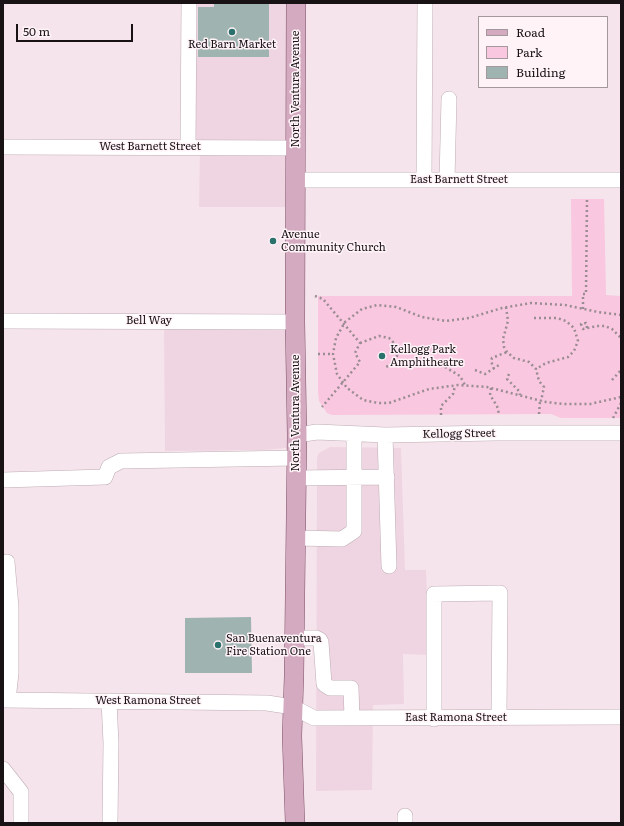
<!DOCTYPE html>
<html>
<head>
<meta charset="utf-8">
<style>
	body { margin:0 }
	#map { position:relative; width:624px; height:826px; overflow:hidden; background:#f6e4ec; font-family:Literata,serif }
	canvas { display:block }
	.frame { position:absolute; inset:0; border:4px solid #181215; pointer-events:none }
	.legend { position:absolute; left:478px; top:16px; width:130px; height:72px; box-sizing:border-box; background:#fff3f8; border:1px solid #a3999d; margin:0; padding:5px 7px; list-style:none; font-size:12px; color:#181215 }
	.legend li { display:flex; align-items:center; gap:8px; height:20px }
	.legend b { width:20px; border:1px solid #a3999d }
	.scale { position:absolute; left:16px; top:24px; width:117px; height:18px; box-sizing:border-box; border:2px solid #181215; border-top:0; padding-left:5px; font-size:12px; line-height:14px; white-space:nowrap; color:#181215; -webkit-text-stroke:3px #fff3f8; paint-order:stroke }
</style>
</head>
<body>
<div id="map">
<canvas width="624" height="826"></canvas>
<div class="frame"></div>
<ul class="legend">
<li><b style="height:5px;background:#d3aabf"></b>Road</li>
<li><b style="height:11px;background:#f9c7df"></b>Park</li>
<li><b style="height:11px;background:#9fb4b1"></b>Building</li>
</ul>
<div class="scale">50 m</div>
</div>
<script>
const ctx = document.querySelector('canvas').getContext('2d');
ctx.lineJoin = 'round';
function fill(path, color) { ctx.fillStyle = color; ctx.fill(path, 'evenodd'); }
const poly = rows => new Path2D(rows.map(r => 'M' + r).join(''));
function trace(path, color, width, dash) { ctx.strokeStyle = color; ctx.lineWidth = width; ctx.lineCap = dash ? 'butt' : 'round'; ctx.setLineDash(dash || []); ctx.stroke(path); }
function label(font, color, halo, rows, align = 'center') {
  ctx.font = font + ' Literata,serif'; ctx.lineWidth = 3; ctx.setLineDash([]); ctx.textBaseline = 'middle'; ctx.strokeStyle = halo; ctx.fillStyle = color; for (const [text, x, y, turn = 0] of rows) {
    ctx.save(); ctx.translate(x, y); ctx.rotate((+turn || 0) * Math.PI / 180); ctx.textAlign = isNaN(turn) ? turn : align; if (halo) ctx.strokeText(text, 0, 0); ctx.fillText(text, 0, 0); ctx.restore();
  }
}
const built = poly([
	[189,3,296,3,296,207,199,207,200,148,188,148],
	[164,322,295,322,296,447,263,450,165,451],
	[330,447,401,448,405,570,426,570,429,655,403,654,404,704,373,705,372,790,316,791,317,458,319,453]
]);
const green = poly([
	[571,199,604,199,606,295,621,296,621,418,561,418,551,414,332,415,327,413,319,401,318,392,318,296,572,296]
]);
const building = poly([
	[214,4,269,4,269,57,198,57,198,7,214,7],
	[251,617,252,673,185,673,185,618]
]);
const path = poly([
	[315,296,323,299,360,343,355,353,360,362,322,407],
	[506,307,508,321,503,339,504,347,507,352,514,358,529,362,536,369,539,381,544,387,541,401],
	[583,309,583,294,586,294,587,199],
	[621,315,598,312,565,305,531,303,502,308,469,318,446,321,422,317,396,307,377,305,362,309,345,322,336,338,333,354,337,374,347,388,363,400,378,403,389,403,429,389,458,385,487,387,546,402,564,404,590,404,621,397],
	[534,318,557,318,566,321,574,328,578,341,574,351,568,357,546,363,536,369],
	[587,328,586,323,581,324,583,329,597,326,605,326,612,329,621,338],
	[360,343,379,336,389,338,393,342,397,349,397,356,392,364,384,368],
	[318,354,333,354],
	[445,367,460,376,466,387],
	[494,369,491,361,492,358,507,352],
	[475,370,485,374,499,365],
	[509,374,507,379,519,391,520,395],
	[612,380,621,370],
	[491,388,490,395,497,406,499,414],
	[539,414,540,401],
	[441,415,441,406,453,394,455,386],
	[613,418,621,403]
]);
const minor = poly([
	[3,147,296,148],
	[188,148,189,3],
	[296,180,621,180],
	[424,180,425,3],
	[447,180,449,99],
	[3,321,295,322],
	[297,435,317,432,385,435,496,433,621,433],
	[385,435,389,566],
	[296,478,387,477],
	[3,480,105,477,109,467,121,461,296,458],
	[295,538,342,539,354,531,354,434],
	[7,562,11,607,11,673,8,700],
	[294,638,316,638,320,640,321,642,324,684,330,688,351,688,352,718],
	[3,700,267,703,293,707,314,718,621,717],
	[109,701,111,743,110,823],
	[434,719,434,594,500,593,499,718],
	[3,769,21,792,21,823],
	[405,816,405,823]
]);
const major = poly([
	[295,823,292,736,294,676,297,435,295,322,296,3]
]);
const markers = [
	[232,32,4,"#29716a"],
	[273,241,4,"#29716a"],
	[382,356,4,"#29716a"],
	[218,645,4,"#29716a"]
];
const poiNames = [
	["Red Barn Market",232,45,"center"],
	["Avenue",281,235],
	["Community Church",281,248],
	["Kellogg Park",390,350],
	["Amphitheatre",390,363],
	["San Buenaventura",226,639],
	["Fire Station One",226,652]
];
const streetNames = [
	["North Ventura Avenue",296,89,-90],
	["West Barnett Street",150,147],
	["East Barnett Street",459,180],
	["Bell Way",149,321],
	["North Ventura Avenue",296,413,-90],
	["Kellogg Street",459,434,-1],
	["West Ramona Street",148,701],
	["East Ramona Street",456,718]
];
fill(built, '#efd5e1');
fill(green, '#f9c7df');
fill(building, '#9fb4b1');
trace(minor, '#beacb4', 16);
trace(major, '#7e5068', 20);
trace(path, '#998c92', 2.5, [2, 3]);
trace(minor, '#fff', 15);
trace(major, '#d3aabf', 19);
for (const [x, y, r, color] of markers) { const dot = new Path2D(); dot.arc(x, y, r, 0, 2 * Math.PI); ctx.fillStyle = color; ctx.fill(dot); trace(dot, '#fff3f8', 1.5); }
label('11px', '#181215', '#fff3f8', poiNames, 'left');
label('11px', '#181215', '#fff3f8', streetNames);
</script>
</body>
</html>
